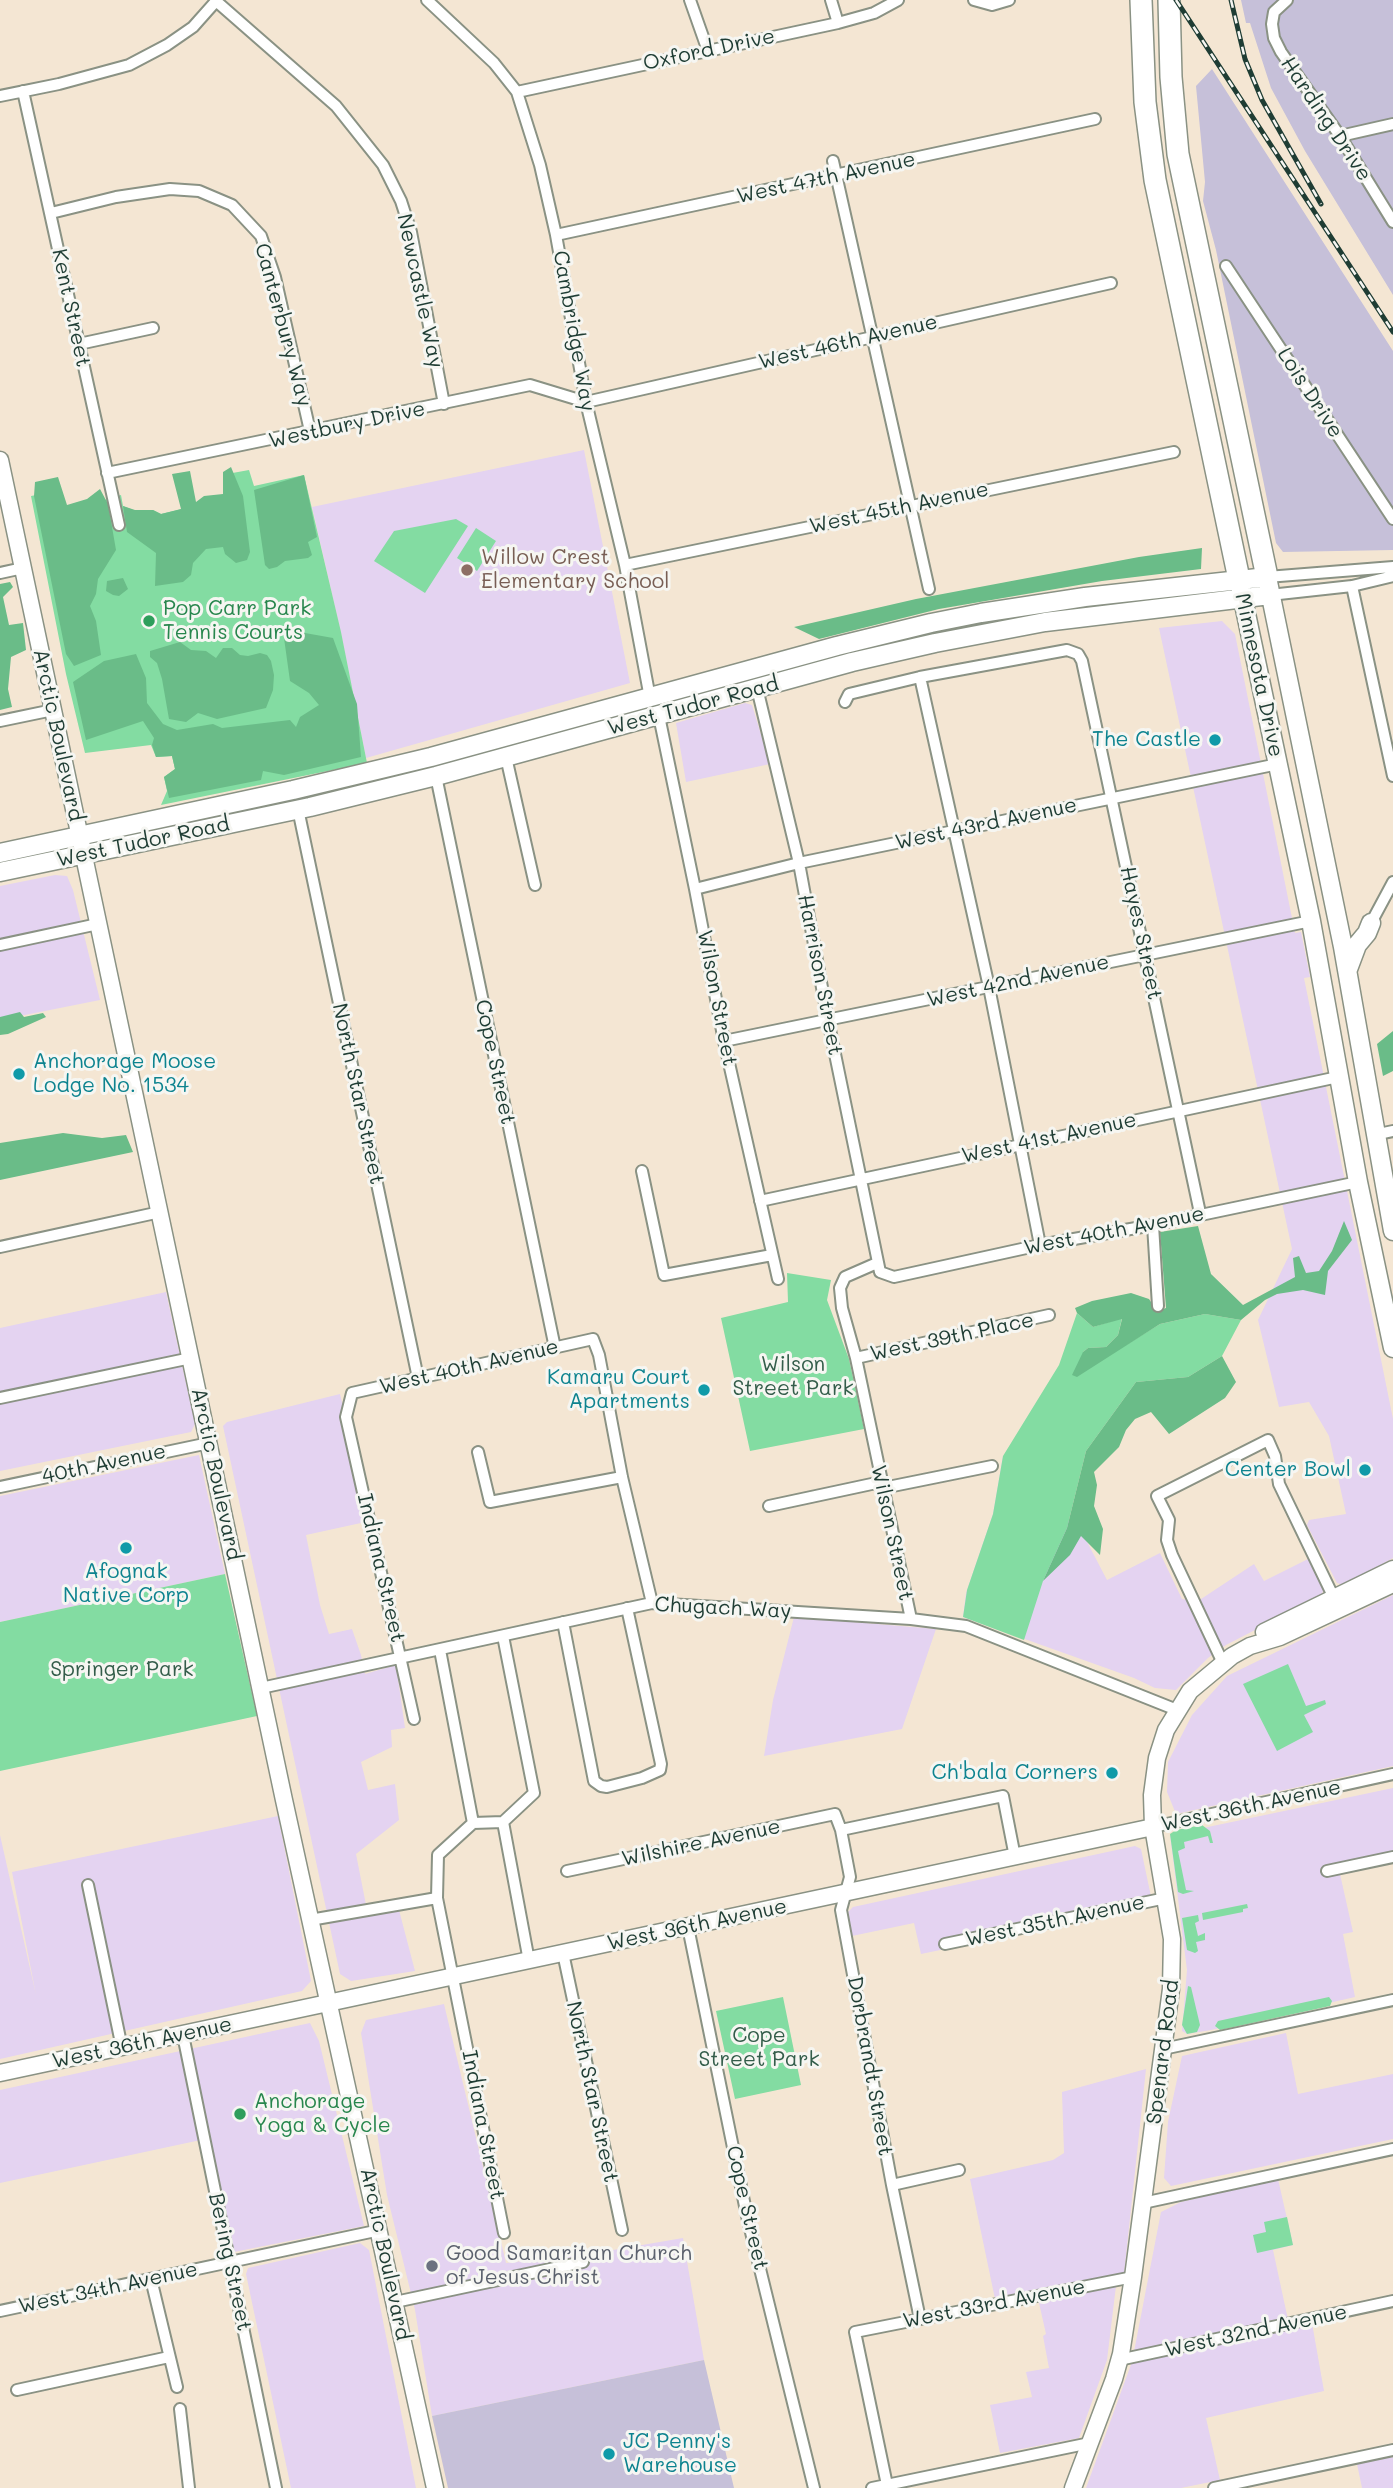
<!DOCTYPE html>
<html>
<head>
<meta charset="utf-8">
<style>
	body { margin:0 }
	canvas { display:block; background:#f4e6d3 }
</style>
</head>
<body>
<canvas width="1393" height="2488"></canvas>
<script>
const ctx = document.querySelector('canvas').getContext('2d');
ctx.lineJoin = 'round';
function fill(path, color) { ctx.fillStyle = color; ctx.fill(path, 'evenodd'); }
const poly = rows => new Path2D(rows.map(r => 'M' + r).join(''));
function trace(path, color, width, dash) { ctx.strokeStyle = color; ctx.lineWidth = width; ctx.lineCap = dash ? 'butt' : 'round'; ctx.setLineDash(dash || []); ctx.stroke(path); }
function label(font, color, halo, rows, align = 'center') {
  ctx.font = font + ' Mali,sans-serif'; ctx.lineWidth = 6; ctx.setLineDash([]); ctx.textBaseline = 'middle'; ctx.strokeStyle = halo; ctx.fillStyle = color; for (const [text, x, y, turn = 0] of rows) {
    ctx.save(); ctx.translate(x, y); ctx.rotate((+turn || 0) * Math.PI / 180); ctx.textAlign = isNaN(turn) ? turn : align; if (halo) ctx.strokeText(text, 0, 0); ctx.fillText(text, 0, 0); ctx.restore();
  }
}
const built = poly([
	[584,450,630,683,366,758,341,633,312,507],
	[1222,621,1235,634,1295,933,1301,932,1310,977,1304,978,1393,1419,1393,1558,1344,1585,1337,1583,1307,1525,1309,1520,1346,1514,1329,1436,1309,1402,1279,1407,1258,1320,1292,1249,1159,628],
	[745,703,752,705,770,764,686,782,676,723],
	[55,875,67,876,73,890,100,1000,0,1020,0,886],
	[166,1292,195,1424,191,1432,0,1471,0,1328],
	[340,1394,370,1521,306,1535,320,1605,329,1634,352,1629,361,1655,365,1674,396,1665,405,1728,391,1730,392,1747,361,1762,368,1790,395,1784,399,1820,356,1854,368,1915,399,1910,415,1971,351,1981,340,1974,223,1426,227,1422],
	[199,1455,225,1574,0,1622,0,1496],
	[1003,1456,1084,1536,1107,1580,1160,1553,1182,1599,1198,1601,1254,1564,1264,1581,1312,1557,1325,1586,1321,1596,1226,1645,1208,1658,1176,1690,1155,1688,1134,1678,963,1617,966,1593,993,1514],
	[1393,1595,1393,1766,1176,1814,1167,1792,1168,1762,1192,1715,1227,1676],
	[794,1617,936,1629,902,1729,764,1756,773,1700],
	[1393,1788,1393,1862,1340,1874,1353,1932,1343,1934,1355,1997,1211,2030,1187,2034,1182,2031,1187,1970,1170,1835],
	[278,1816,311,1981,302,1991,0,2059,0,1835,36,1995,12,1872],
	[1135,1846,1141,1849,1153,1906,921,1954,914,1923,852,1936,847,1935,848,1912,853,1907],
	[444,2004,506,2263,613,2250,683,2238,704,2360,432,2416,415,2310,387,2195,361,2033,366,2020],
	[310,2023,319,2041,364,2226,234,2252,210,2138,0,2183,0,2090],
	[1286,2033,1298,2094,1393,2074,1393,2139,1171,2186,1164,2178,1168,2122,1182,2056],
	[1146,2069,1124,2274,995,2299,970,2179,1053,2160,1064,2153,1062,2092],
	[1278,2179,1293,2245,1273,2250,1287,2315,1291,2328,1312,2323,1324,2391,1206,2418,1220,2480,1181,2488,1086,2488,1132,2362,1161,2212,1181,2202],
	[360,2243,369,2250,416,2488,291,2488,246,2274,248,2268],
	[1116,2286,1107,2360,1079,2438,1000,2453,990,2405,1032,2397,1026,2372,1049,2368,1043,2336,1046,2334,1039,2303],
	[1393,2457,1393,2488,1362,2488,1357,2464]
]);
const industrial = poly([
	[1241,0,1393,0,1393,295,1305,151,1271,88,1250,23,1246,23],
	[1212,69,1393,351,1393,550,1283,552,1276,543,1216,250,1203,201,1205,182,1196,86],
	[704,2360,734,2488,448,2488,432,2416]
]);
const green = poly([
	[249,470,254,486,304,475,341,632,367,763,161,805,167,791,164,777,175,769,172,756,156,757,151,745,85,753,66,674,31,496,58,491,65,508,98,502,121,495,123,506,133,510,153,510,161,514,182,509,178,492,194,503,230,495,227,474],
	[456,519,468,526,425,593,374,561,394,531],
	[476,528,496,541,477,571,457,558],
	[787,1273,831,1280,827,1300,849,1359,864,1429,750,1451,721,1318,788,1302],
	[1077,1313,1093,1327,1122,1318,1118,1335,1106,1347,1088,1348,1083,1352,1126,1345,1160,1324,1205,1314,1241,1320,1222,1356,1188,1377,1136,1382,1086,1451,1067,1528,1043,1581,1024,1640,963,1617,967,1590,993,1514,1003,1456,1059,1365],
	[225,1574,257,1716,0,1771,0,1622],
	[1288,1664,1306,1706,1325,1700,1326,1704,1304,1715,1313,1732,1277,1751,1243,1684],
	[1202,1825,1210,1831,1213,1843,1210,1843,1208,1836,1184,1842,1185,1848,1178,1851,1186,1890,1194,1891,1183,1894,1178,1892,1170,1834,1176,1830],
	[1247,1904,1248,1908,1243,1909,1243,1912,1203,1920,1202,1913],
	[1198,1915,1199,1921,1195,1923,1198,1936,1205,1933,1205,1940,1196,1942,1198,1951,1195,1953,1187,1950,1182,1918],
	[1188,1986,1191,1987,1200,2025,1197,2032,1187,2034,1182,2025],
	[783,1997,801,2085,735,2099,716,2011],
	[1329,1997,1332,2001,1330,2006,1220,2030,1215,2026,1218,2021],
	[1287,2217,1293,2245,1257,2253,1253,2235,1266,2232,1264,2222]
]);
const forest = poly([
	[231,467,243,496,250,552,247,560,236,563,225,554,223,547,206,549,193,563,191,575,183,582,155,586,156,553,127,532,123,506,135,510,153,510,161,514,181,509,172,474,190,471,196,502,204,496,223,494,223,472],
	[304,475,317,537,308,542,312,555,308,558,285,561,277,567,269,569,265,565,254,490],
	[58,477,67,505,87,499,100,489,108,504,116,550,98,579,96,594,90,606,96,621,101,655,74,666,66,654,34,496,35,482],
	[1202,548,1201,569,1102,581,939,609,819,639,794,627,916,599,1139,557],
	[123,578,128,589,119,596,113,595,106,591,107,581],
	[10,582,13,587,3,597,9,625,23,623,26,650,11,657,8,689,12,707,0,710,0,584],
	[305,633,333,638,357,704,361,757,284,775,263,771,261,780,169,798,164,777,175,769,172,756,156,757,152,745,154,738,143,721,86,740,73,682,104,661,136,654,146,678,147,703,163,724,177,730,213,724,222,728,290,720,296,727,300,717,319,705,309,693,290,681,284,638],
	[180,642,191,650,206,651,216,658,223,648,232,648,240,655,248,656,260,653,267,655,271,661,274,675,273,690,266,708,217,719,198,713,186,722,169,719,162,679,157,663,150,657,150,651],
	[20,1012,24,1017,43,1013,46,1017,8,1034,0,1035,0,1017],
	[1393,1031,1393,1071,1383,1076,1377,1044],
	[63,1133,102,1138,126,1135,133,1152,0,1180,0,1143],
	[1344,1221,1352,1240,1328,1271,1325,1295,1303,1290,1277,1294,1265,1300,1241,1320,1205,1314,1160,1324,1077,1377,1072,1375,1083,1352,1088,1348,1106,1347,1118,1335,1122,1319,1093,1327,1077,1313,1075,1308,1092,1301,1131,1293,1149,1299,1157,1311,1166,1308,1160,1232,1198,1226,1211,1274,1243,1305,1295,1277,1293,1258,1299,1256,1306,1273,1319,1271,1332,1251],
	[1222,1356,1236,1382,1225,1398,1169,1434,1151,1412,1135,1419,1126,1430,1119,1447,1094,1472,1097,1485,1094,1506,1103,1529,1100,1555,1081,1536,1070,1555,1043,1581,1067,1528,1086,1451,1136,1382,1188,1377]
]);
const minor = poly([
	[427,0,494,63,517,92,540,165,556,235,586,402,625,565,650,698],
	[690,0,708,51],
	[831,0,838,23],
	[974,0,992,5,1009,0],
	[1287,0,1274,12,1272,24,1274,38,1281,52,1340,136,1393,222],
	[216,1,336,106,383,165,401,201,411,232,444,404],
	[23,91,119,525],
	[517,92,838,23,874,13,898,0],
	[0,96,59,84,129,65,167,45,193,27,217,0],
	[1340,136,1393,124],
	[833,161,929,589],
	[51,213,116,197,170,189,199,191,232,205,261,236,275,277,310,431],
	[556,235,1095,119],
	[1226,266,1393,519],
	[79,344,153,328],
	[107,473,530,385,586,402,1111,283],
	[625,565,1174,452],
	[0,573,23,568],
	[1267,577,1393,567],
	[1352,586,1393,776],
	[1270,595,1352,586,1393,576],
	[920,677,989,987,1040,1245],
	[757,688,799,863,828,1020,880,1272,894,1277,1040,1245,1153,1225,1358,1182],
	[845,702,849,694,920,677,1067,650,1078,654,1082,661,1200,1213],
	[659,716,695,889,724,1041,778,1279],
	[0,721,53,710],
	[506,757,535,885],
	[436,776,555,1348],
	[298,809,418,1378],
	[695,889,799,863,1278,764],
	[1371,923,1393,882],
	[0,945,98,924],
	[724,1041,1311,921],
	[1374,1135,1393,1131],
	[642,1171,664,1275,772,1255],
	[760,1201,1338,1077],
	[1153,1225,1158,1306],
	[0,1247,160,1212],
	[877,1263,845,1277,840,1288,842,1308,856,1358,911,1619],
	[856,1358,1049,1315],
	[0,1398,191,1358],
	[478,1452,490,1502,622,1477],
	[0,1487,209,1443],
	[883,1488,992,1466],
	[769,1506,881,1482],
	[563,1622,594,1781,601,1786,607,1787,642,1778,660,1770,661,1764,627,1608],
	[503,1636,534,1793,503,1822,529,1961],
	[440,1650,473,1823],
	[1223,1663,1172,1555,1167,1540,1169,1520,1157,1496,1268,1440,1275,1456,1279,1484,1334,1598],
	[261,1688,652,1603,911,1619,966,1626,1177,1710],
	[414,1719,346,1417,352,1393,593,1339,599,1355,622,1477,652,1603],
	[503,1822,473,1823,438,1855,437,1898,504,2233],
	[1153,1827,1393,1774],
	[841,1830,1003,1796,1015,1857],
	[567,1871,835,1814,841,1830,850,1877,841,1910,892,2185,920,2319],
	[1327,1871,1393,1857],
	[88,1885,122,2048],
	[310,1920,437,1898],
	[688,1927,747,2216,814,2488],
	[945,1944,1166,1898],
	[563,1953,622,2230],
	[183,2035,276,2488],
	[1163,2049,1393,2000],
	[892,2185,959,2170],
	[1143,2203,1393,2149],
	[151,2279,177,2387],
	[395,2302,583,2262],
	[0,2311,380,2230],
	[1119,2360,1393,2301],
	[17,2390,169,2357],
	[180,2409,189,2488],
	[887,2485,855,2332,1133,2277],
	[872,2488,1090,2443],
	[1214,2488,1393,2450]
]);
const secondary = poly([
	[0,460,284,1800,435,2488],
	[1264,1632,1393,1569],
	[0,2073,1153,1827],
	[1073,2488,1114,2379,1121,2354,1133,2277,1171,1989,1172,1939,1153,1827,1152,1795,1157,1758,1166,1730,1190,1691,1232,1656,1250,1646,1280,1637,1393,1584]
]);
const primary = poly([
	[1241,590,1311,921,1358,1182,1393,1348],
	[0,853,293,790,431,757,837,646,931,623,981,613,1085,597,1267,577,1343,947,1393,1231],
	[0,872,310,807,436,776,852,662,935,643,1045,622,1270,595],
	[1348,969,1357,945,1367,933,1371,923]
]);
const motorway = poly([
	[1141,0,1145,102,1155,180,1239,579],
	[1169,0,1171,77,1178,154,1267,577]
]);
const rail = poly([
	[1176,0,1393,332],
	[1231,0,1245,59,1262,100,1321,204]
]);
const markers = [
	[467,570,7,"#8d6e63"],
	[149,621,7,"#2e9e5b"],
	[1215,740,7,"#0f9aa8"],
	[19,1074,7,"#0f9aa8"],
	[704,1390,7,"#0f9aa8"],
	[1365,1470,7,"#0f9aa8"],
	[126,1548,7,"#0f9aa8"],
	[1112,1773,7,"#0f9aa8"],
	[240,2114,7,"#2e9e5b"],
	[432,2266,7,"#6b7280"],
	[609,2454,7,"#0f9aa8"]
];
const streetNames = [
	["Oxford Drive",709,50,-12],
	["Harding Drive",1326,119,56],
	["West 47th Avenue",826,178,-12],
	["Newcastle Way",420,291,78],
	["Kent Street",71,308,78],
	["Canterbury Way",283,325,75],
	["Cambridge Way",574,331,80],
	["West 46th Avenue",848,342,-13],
	["Lois Drive",1310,393,57],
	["Westbury Drive",347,425,-12],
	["West 45th Avenue",899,508,-12],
	["Minnesota Drive",1259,675,78],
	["West Tudor Road",693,706,-15],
	["Arctic Boulevard",58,735,78],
	["West 43rd Avenue",986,824,-12],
	["West Tudor Road",143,842,-12],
	["Hayes Street",1141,933,78],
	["Harrison Street",820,975,79],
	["West 42nd Avenue",1018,981,-12],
	["Wilson Street",717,998,79],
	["Cope Street",495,1062,78],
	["North Star Street",358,1094,78],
	["West 41st Avenue",1049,1138,-12],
	["West 40th Avenue",1114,1231,-11],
	["West 39th Place",952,1337,-12],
	["West 40th Avenue",469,1367,-13],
	["40th Avenue",104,1464,-12],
	["Arctic Boulevard",216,1474,78],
	["Wilson Street",892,1533,78],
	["Indiana Street",381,1568,77],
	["Chugach Way",723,1608,3],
	["West 36th Avenue",1251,1806,-12],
	["Wilshire Avenue",701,1843,-12],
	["West 35th Avenue",1055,1921,-12],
	["West 36th Avenue",697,1925,-12],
	["West 36th Avenue",142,2043,-12],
	["Spenard Road",1163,2052,-83],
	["Dorbrandt Street",870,2066,80],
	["North Star Street",592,2092,78],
	["Indiana Street",483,2125,79],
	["Cope Street",747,2208,77],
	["Arctic Boulevard",385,2254,78],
	["Bering Street",230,2262,78],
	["West 34th Avenue",108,2288,-12],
	["West 33rd Avenue",994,2304,-11],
	["West 32nd Avenue",1256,2331,-12]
];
const educationNames = [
	["Willow Crest",481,558],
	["Elementary School",481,582]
];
const leisureNames = [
	["Pop Carr Park",163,609],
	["Tennis Courts",163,633],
	["Anchorage",254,2102],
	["Yoga & Cycle",254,2126]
];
const cultureNames = [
	["The Castle",1201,740],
	["Anchorage Moose",33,1062,"left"],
	["Lodge No. 1534",33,1086,"left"],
	["Kamaru Court",690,1378],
	["Apartments",690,1402],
	["Center Bowl",1351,1470],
	["Afognak",126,1572,"center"],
	["Native Corp",126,1596,"center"],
	["Ch'bala Corners",1098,1773],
	["JC Penny's",623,2442,"left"],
	["Warehouse",623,2466,"left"]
];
const parkNames = [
	["Wilson",793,1365],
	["Street Park",793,1389],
	["Springer Park",122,1670],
	["Cope",759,2036],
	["Street Park",759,2060]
];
const worshipNames = [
	["Good Samaritan Church",446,2254],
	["of Jesus Christ",446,2278]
];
fill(built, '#e4d3f1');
fill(industrial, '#c6c0d9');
fill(green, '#83dca2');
fill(forest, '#6abc88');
trace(minor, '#8a9284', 14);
trace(secondary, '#8a9284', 19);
trace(primary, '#8a9284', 21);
trace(motorway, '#8a9284', 24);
trace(minor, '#fff', 10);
trace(secondary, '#fff', 16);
trace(primary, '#fff', 18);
trace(motorway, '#fff', 21);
trace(rail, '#1f3d34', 5);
trace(rail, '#f6f6f2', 2.5, [8]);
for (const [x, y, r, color] of markers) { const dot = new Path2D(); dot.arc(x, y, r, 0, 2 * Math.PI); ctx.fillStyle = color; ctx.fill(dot); trace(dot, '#f6f6f2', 2.5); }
label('21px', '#1f3d34', '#f6f6f2', streetNames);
label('21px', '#785e54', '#f6f6f2', educationNames, 'left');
label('21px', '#27864d', '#f6f6f2', leisureNames, 'left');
label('21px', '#0d838f', '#f6f6f2', cultureNames, 'right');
label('21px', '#335d4a', '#f6f6f2', parkNames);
label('21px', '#5b616d', '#f6f6f2', worshipNames, 'left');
</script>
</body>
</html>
